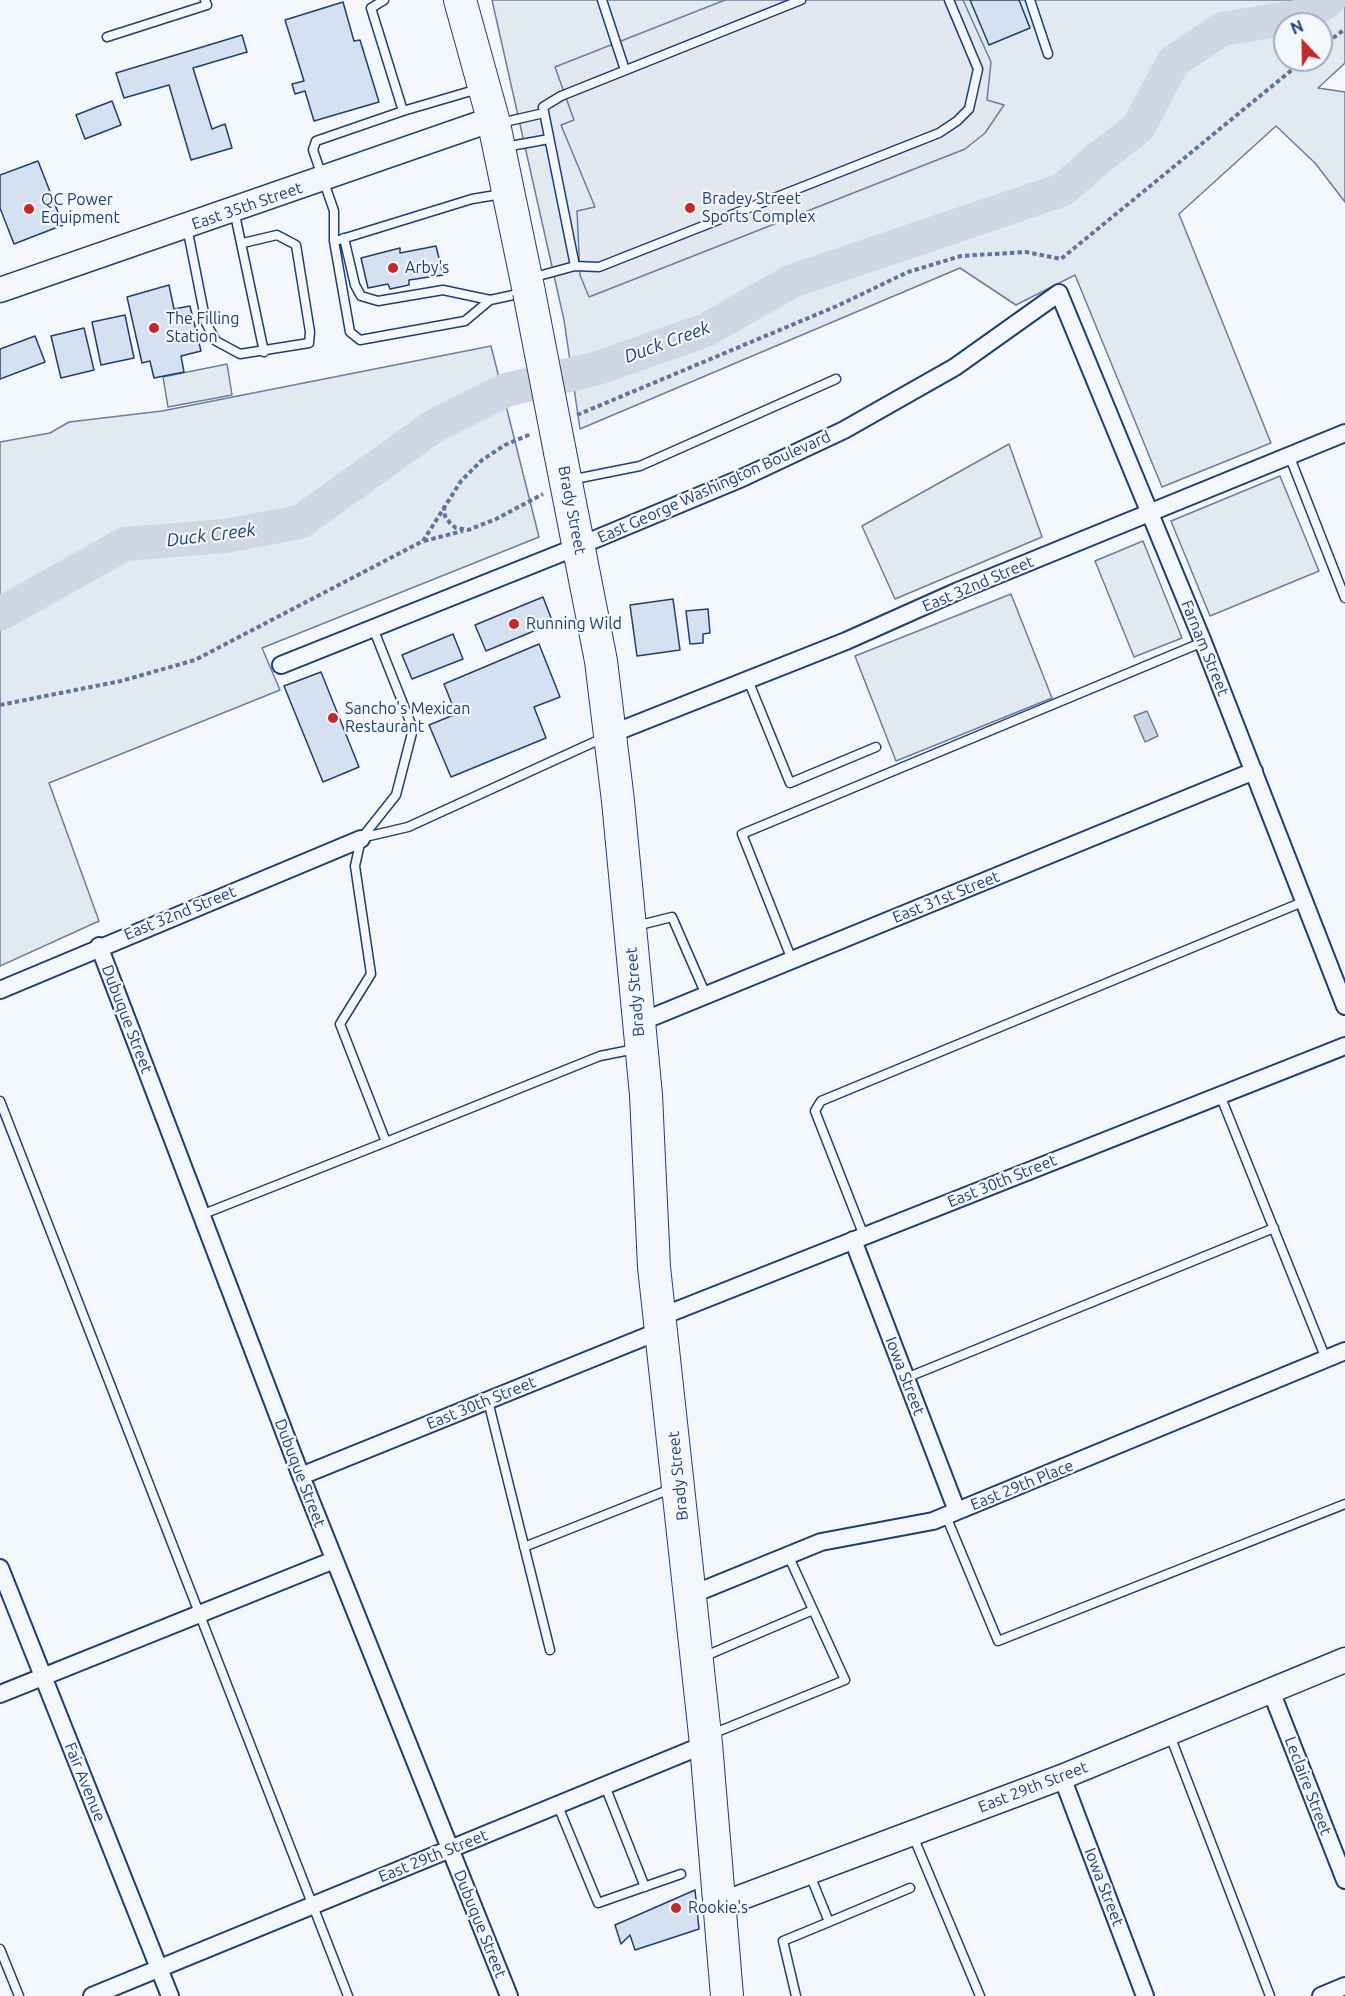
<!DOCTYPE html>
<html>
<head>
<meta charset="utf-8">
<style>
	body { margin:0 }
	#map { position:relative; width:1345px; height:1996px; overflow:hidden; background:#f4f7fb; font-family:Ubuntu,sans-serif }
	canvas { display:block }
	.north { position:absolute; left:1273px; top:12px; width:60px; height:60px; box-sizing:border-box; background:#f4f7fb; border:2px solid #9eadc5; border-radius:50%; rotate:338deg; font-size:16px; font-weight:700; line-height:24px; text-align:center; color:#1d3f73 }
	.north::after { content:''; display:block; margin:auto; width:21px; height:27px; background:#c62828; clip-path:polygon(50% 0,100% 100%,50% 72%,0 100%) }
</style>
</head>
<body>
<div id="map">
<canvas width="1345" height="1996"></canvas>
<div class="north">N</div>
</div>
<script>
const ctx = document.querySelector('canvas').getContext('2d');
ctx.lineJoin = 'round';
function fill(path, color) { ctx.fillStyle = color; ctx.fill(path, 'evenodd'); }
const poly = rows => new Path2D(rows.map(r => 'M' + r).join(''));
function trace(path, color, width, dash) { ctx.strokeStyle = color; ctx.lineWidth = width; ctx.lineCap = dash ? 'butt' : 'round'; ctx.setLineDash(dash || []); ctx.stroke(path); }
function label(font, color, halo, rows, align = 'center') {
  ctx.font = font + ' Ubuntu,sans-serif'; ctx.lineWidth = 4.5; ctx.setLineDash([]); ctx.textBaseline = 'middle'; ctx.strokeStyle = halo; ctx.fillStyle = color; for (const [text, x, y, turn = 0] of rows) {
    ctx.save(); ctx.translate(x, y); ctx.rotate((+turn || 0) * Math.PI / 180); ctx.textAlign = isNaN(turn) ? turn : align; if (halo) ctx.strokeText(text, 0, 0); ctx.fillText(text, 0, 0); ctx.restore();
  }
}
const green = poly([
	[492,0,1345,0,1345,63,1318,88,1345,92,1345,202,1315,163,1276,126,1179,214,1271,443,1162,487,1075,275,1016,305,960,268,580,429,564,320,492,0],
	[1285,24,1321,24,1321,60,1285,60,1285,24],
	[491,346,539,537,262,648,280,690,49,783,99,921,0,966,0,442,50,433,69,422,162,411,491,346],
	[227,364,232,395,168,407,163,377,227,364],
	[1009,444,1042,537,895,599,862,526,1009,444],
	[1280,476,1319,571,1210,616,1171,521,1280,476],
	[1143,541,1182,638,1134,657,1095,561,1143,541],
	[1011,594,1052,698,896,761,855,656,1011,594]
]);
const parking = poly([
	[725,0,963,0,991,62,987,100,1004,105,985,133,965,149,589,297,580,275,577,211,595,207,561,125,574,120,555,67,725,0]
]);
const water = poly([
	[1147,711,1158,736,1145,742,1134,716,1147,711]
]);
const river = poly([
	[0,614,125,544,225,536,300,522,434,426,506,390,598,368,706,330,792,281,1062,190,1100,157,1138,128,1173,62,1222,29,1302,16,1329,0]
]);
const building = poly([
	[970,0,1019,0,1030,28,989,45,970,0],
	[343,2,354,41,360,40,379,102,314,121,305,91,295,94,292,84,304,81,285,20,343,2],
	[242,35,247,52,193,68,212,129,225,124,232,148,191,160,169,85,124,98,116,73,242,35],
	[112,101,121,125,85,139,76,115,112,101],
	[38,161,63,225,14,244,0,208,0,175,38,161],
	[436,246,443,275,409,280,409,285,390,289,388,284,368,288,361,258,400,248,400,253,436,246],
	[169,285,174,309,190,306,201,351,181,356,184,372,154,378,150,361,142,363,127,297,169,285],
	[125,315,134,358,101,365,92,322,125,315],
	[84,328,94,370,61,378,51,336,84,328],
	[35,336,45,362,0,379,0,349,35,336],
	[543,597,553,623,486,651,475,625,543,597],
	[673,599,680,650,637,656,630,605,673,599],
	[708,609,710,633,703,634,703,643,690,644,686,611,708,609],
	[453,634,463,659,412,679,402,655,453,634],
	[539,644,560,697,534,707,546,738,451,777,429,725,456,714,444,684,539,644],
	[321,672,359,767,323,782,284,686,321,672],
	[695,1890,699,1929,635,1950,630,1935,621,1944,615,1925,695,1890]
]);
const path = poly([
	[1321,47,1345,29],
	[577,415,837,306,908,272,961,256,1026,252,1061,259,1304,60],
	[444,506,445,516,450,523,456,528,468,530,496,519,543,494],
	[424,541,463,531],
	[0,705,121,681,195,660,423,541,461,481,482,460,505,445,531,434]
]);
const lane = poly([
	[384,0,371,8,403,111,478,89],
	[602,0,625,70],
	[1030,0,1048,54],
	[107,37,207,5,205,0],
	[403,111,316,141,313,150,334,211,334,241,350,332,360,340,465,321,490,300,523,293],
	[500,123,544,113],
	[505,147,549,139],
	[234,210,264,352],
	[187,227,206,323,216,341,240,354,309,343,310,332,296,245,277,235,243,243],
	[344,238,355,285,361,296,378,301,443,290,490,300],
	[339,240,472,199,502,194],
	[575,266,543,107,561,96,801,0],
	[531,278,575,266,599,267,939,133,957,121,969,109,978,69,949,0],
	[1289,455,1345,598],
	[570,480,640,466,836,379],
	[748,680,790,783,876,747],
	[361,838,408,827,603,738],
	[636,926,672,917,706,995],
	[792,960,742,834,1203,642],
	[1220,1095,1326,1359],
	[0,1101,348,1996],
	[386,1142,600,1056,635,1049],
	[201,1215,386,1142,340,1024,371,974,355,866,361,839,396,795,413,729,373,628],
	[864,1236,815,1111,821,1101,1305,901],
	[906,1378,1274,1228],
	[488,1401,550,1650],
	[946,1516,998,1641,1345,1504],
	[524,1547,673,1488],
	[703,1657,813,1610],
	[1169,1733,1270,1996],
	[712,1734,845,1680,788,1555],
	[605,1786,645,1887],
	[558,1806,598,1903,681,1874],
	[913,1836,980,1996],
	[810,1875,829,1922,910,1888],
	[0,1949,19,1996],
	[796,1996,783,1941,829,1922]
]);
const street = poly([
	[281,665,579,546,742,478,844,430,955,367,1059,293,1203,642,1345,1006],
	[611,734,846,641,958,591,1345,433],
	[99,946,301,1476,509,1996],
	[0,990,361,839],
	[638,1023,1254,771],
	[853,1240,957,1511],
	[660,1317,1345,1046],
	[301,1476,662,1330],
	[0,1568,170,1996],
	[691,1595,821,1542,933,1521,1345,1351],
	[1271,1691,1345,1880],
	[0,1694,334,1560],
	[1062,1777,1145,1996],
	[92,1996,706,1744],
	[1321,1996,1345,1986]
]);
const secondary = poly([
	[0,290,493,119],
	[718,1906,1062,1777,1345,1660]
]);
const highway = poly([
	[460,0,493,119,529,292],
	[560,452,601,661,618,801,646,1095,654,1267,706,1744,727,1996]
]);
const highwayBridge = poly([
	[529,292,560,452]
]);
const markers = [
	[690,208,6,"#c62828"],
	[29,209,6,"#c62828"],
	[393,268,6,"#c62828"],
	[154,328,6,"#c62828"],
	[514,624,6,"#c62828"],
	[333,718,6,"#c62828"],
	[676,1908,6,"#c62828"]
];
const poiNames = [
	["Bradey Street",702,199],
	["Sports Complex",702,217],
	["QC Power",41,200],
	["Equipment",41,218],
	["Arby's",405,268],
	["The Filling",166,319],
	["Station",166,337],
	["Running Wild",526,624],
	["Sancho's Mexican",345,709],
	["Restaurant",345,727],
	["Rookie's",688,1908]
];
const streetNames = [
	["East 35th Street",247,206,-19],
	["East George Washington Boulevard",714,487,-24],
	["Brady Street",572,510,79],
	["East 32nd Street",978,584,-23],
	["Farnam Street",1205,648,68],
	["East 31st Street",946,897,-22],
	["East 32nd Street",180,913,-22],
	["Brady Street",635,992,-95],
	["Dubuque Street",127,1019,69],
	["East 30th Street",1002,1181,-22],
	["Iowa Street",905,1376,69],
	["East 30th Street",481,1403,-22],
	["Dubuque Street",300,1473,69],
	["Brady Street",678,1476,-96],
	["East 29th Place",1022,1485,-22],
	["Fair Avenue",85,1782,68],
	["Leclaire Street",1308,1786,69],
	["East 29th Street",1033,1787,-21],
	["East 29th Street",433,1856,-22],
	["Iowa Street",1104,1887,69],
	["Dubuque Street",480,1924,68]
];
const waterNames = [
	["Duck Creek",667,342,-20],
	["Duck Creek",211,535,-7]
];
fill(green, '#e3e9f0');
trace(green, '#687fa3', 1.5);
fill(parking, '#e3e8f0');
trace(parking, '#687fa3', 1.5);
fill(water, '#cfd7e4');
trace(water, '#687fa3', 1.5);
trace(river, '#cfd7e4', 34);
fill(building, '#d5e0f0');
trace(building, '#1d3f73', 1.5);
trace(lane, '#1d3f73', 11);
trace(street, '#1d3f73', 20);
trace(secondary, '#1d3f73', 27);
trace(highway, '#1d3f73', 34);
trace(path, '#5e769c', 4, [4.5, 3]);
trace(lane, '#f4f7fb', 8);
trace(street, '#f4f7fb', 16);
trace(secondary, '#f4f7fb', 24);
trace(highway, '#f4f7fb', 32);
trace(highwayBridge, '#1d3f73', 34, []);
trace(highwayBridge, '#f4f7fb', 32);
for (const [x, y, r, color] of markers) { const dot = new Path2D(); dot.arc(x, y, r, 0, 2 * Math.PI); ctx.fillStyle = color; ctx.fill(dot); trace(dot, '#f4f7fb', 2); }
label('16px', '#1d3f73', '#f4f7fb', poiNames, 'left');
label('16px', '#1d3f73', '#f4f7fb', streetNames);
label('italic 18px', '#1d3f73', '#f4f7fb', waterNames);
</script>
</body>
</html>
